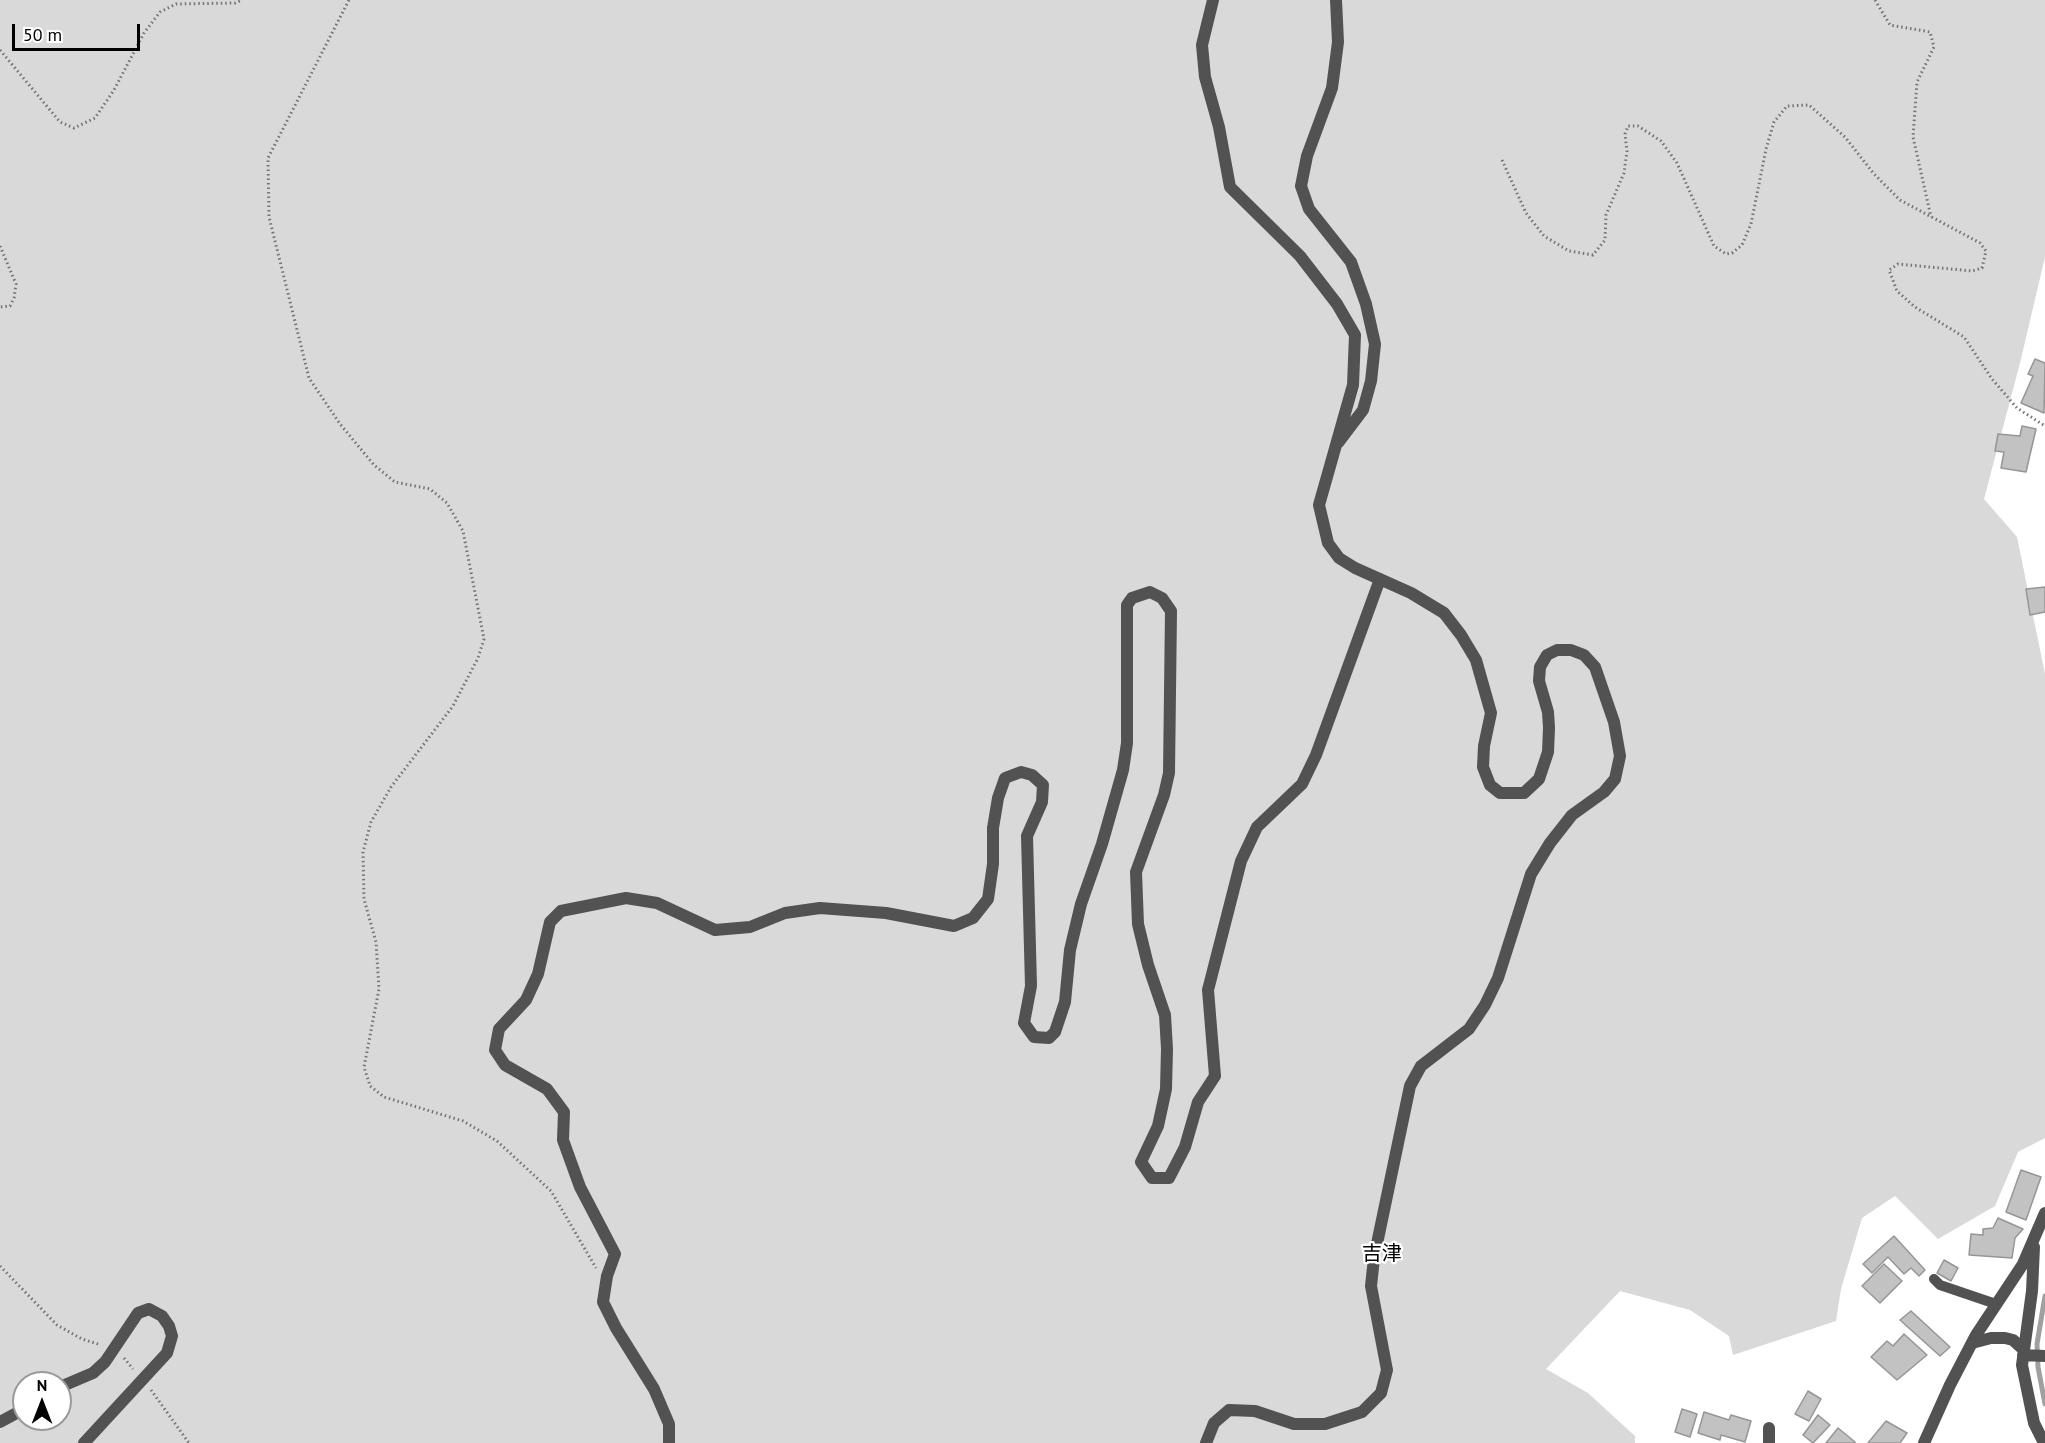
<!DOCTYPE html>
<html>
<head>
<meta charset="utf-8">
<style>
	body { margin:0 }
	#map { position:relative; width:2045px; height:1443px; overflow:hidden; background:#fff; font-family:"PT Sans",sans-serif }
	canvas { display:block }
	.north { position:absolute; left:12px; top:1371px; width:60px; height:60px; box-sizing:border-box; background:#fff; border:2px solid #999; border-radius:50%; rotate:0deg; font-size:16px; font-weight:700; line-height:24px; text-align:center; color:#000 }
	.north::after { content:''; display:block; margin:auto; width:21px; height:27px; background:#000; clip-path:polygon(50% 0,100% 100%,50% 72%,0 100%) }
	.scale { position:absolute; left:12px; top:24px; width:128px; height:27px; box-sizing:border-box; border:3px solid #000; border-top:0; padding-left:8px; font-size:18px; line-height:21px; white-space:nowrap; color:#000; -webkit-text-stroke:4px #fff; paint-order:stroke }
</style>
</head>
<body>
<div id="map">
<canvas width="2045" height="1443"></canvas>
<div class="north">N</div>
<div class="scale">50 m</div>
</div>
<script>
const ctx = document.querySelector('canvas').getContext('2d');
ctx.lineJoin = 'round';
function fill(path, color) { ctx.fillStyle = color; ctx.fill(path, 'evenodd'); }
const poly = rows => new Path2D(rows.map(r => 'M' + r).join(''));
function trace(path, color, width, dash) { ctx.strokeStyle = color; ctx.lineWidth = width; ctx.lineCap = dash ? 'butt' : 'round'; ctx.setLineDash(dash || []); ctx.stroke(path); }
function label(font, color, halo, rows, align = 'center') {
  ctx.font = font + ' "PT Sans","Noto Sans JP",sans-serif'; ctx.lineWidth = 4.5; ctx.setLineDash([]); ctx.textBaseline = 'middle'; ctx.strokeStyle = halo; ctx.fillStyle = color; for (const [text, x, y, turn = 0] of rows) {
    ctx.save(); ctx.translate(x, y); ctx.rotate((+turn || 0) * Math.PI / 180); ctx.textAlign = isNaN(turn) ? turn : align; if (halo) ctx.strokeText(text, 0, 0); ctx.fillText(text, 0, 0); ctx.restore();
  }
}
const green = poly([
	[0,0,2045,0,2045,257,2020,363,1984,499,2017,537,2045,674,2045,1138,2018,1152,1995,1206,1938,1239,1895,1196,1862,1218,1841,1289,1836,1321,1733,1355,1729,1336,1690,1310,1620,1291,1546,1369,1588,1393,1635,1436,1635,1443,0,1443],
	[24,1383,60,1383,60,1419,24,1419]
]);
const stream = poly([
	[2045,1296,2037,1344,2038,1367,2045,1404]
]);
const building = poly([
	[2035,359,2045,363,2044,413,2021,403,2033,376,2028,374,2035,359],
	[2022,426,2036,429,2026,472,2001,468,2004,452,1995,451,1998,434,2020,436,2022,426],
	[2045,587,2045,612,2030,615,2026,589,2045,587],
	[2021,1170,2041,1177,2026,1220,2006,1212,2021,1170],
	[1998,1218,2023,1229,2015,1238,2012,1258,1969,1255,1971,1234,1983,1235,1983,1229,1993,1228,1998,1218],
	[1894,1236,1925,1270,1919,1276,1911,1268,1904,1274,1888,1257,1872,1273,1863,1264,1894,1236],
	[1944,1260,1958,1268,1951,1281,1937,1273,1944,1260],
	[1884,1264,1902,1281,1880,1303,1862,1286,1884,1264],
	[1911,1311,1950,1347,1940,1356,1900,1320,1911,1311],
	[1904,1334,1927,1355,1897,1380,1871,1357,1887,1341,1893,1346,1904,1334],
	[1808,1391,1821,1399,1809,1421,1795,1414,1808,1391],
	[1682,1409,1697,1414,1690,1437,1675,1432,1682,1409],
	[1704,1412,1729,1420,1731,1415,1751,1421,1745,1442,1721,1435,1720,1440,1698,1433,1704,1412],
	[1818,1415,1830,1425,1813,1443,1803,1435,1818,1415],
	[1886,1421,1907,1433,1900,1443,1868,1443,1886,1421],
	[1838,1428,1855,1442,1855,1443,1826,1443,1838,1428]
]);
const path = poly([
	[349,0,268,158,269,217,309,378,340,424,374,465,395,482,430,489,447,503,463,531,484,639,478,658,453,706,391,787,371,822,363,852,364,899,376,942,379,989,364,1067,370,1086,384,1097,463,1121,497,1141,551,1191,596,1268],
	[1875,0,1890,25,1930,32,1934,47,1917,82,1913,137,1931,217],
	[0,50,60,122,74,128,95,118,114,90,144,33,160,12,176,4,235,3,242,0],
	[1502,160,1526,213,1544,236,1569,251,1593,255,1605,240,1606,215,1624,173,1627,151,1625,134,1628,126,1638,126,1661,141,1677,163,1714,246,1726,254,1732,253,1742,245,1751,224,1766,149,1774,122,1787,106,1809,105,1845,137,1874,174,1900,200,1980,243,1986,251,1982,268,1972,271,1898,264,1889,270,1897,291,1915,307,1964,337,1992,379,2017,408,2045,426],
	[0,246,16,284,14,298,10,306,0,307],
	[0,1266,57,1325,82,1339,101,1345],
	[124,1358,133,1369],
	[151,1390,189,1443]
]);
const service = poly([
	[1934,1279,1940,1285,1996,1304]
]);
const minor = poly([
	[1336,0,1338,42,1332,88,1307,156,1301,186,1309,209,1351,262,1366,304,1375,344,1371,381,1363,410,1338,443],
	[2034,1247,2032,1291,2022,1365,2034,1423,2044,1443],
	[1972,1343,1991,1338,2005,1338,2013,1340,2024,1350],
	[2023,1355,2045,1356],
	[60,1387,93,1373,105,1362,138,1313,149,1309,162,1316,169,1326,172,1336,167,1353,84,1443],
	[0,1422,24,1409],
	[1769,1428,1769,1443],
	[669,1443,669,1424,654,1389,616,1328,603,1302,607,1276,615,1254,580,1187,563,1140,564,1112,547,1089,505,1065,495,1050,499,1029,526,1000,538,974,550,922,561,911,626,898,657,903,715,930,750,927,785,913,820,908,886,913,954,926,973,918,988,899,993,864,993,828,998,798,1005,778,1021,772,1032,775,1043,785,1042,802,1027,836,1031,986,1024,1023,1034,1037,1049,1038,1055,1032,1065,1002,1070,950,1081,904,1102,844,1123,770,1127,743,1127,605,1132,598,1150,592,1162,598,1171,611,1169,773,1164,795,1136,872,1138,924,1148,965,1165,1015,1167,1049,1166,1089,1158,1126,1141,1162,1152,1178,1169,1178,1185,1147,1198,1102,1215,1076,1208,990,1241,861,1257,827,1302,784,1316,755,1380,579],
	[1206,1443,1214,1423,1229,1410,1255,1411,1294,1424,1325,1424,1362,1412,1381,1393,1387,1370,1371,1286,1374,1258,1410,1086,1421,1066,1469,1029,1485,1005,1498,978,1531,874,1550,843,1572,815,1604,792,1615,779,1620,756,1614,722,1595,667,1584,655,1571,650,1557,650,1547,655,1540,667,1539,681,1548,712,1549,728,1548,752,1539,779,1524,793,1500,793,1490,785,1483,767,1484,746,1491,713,1476,660,1461,635,1444,613,1411,593,1355,568,1339,558,1328,543,1319,505,1353,385,1355,335,1337,304,1300,256,1230,187,1219,127,1205,77,1202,45,1213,0],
	[1924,1443,1950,1385,1976,1335,2023,1264,2045,1213]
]);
const quarterNames = [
	["吉津",1382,1254]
];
fill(green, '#d9d9d9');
trace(stream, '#a0a0a0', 5);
fill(building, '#c2c2c2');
trace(building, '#969696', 1.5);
trace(path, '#747474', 3, [1.5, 3]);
trace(service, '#525252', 10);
trace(minor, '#525252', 12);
label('20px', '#000', '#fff', quarterNames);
</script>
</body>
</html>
